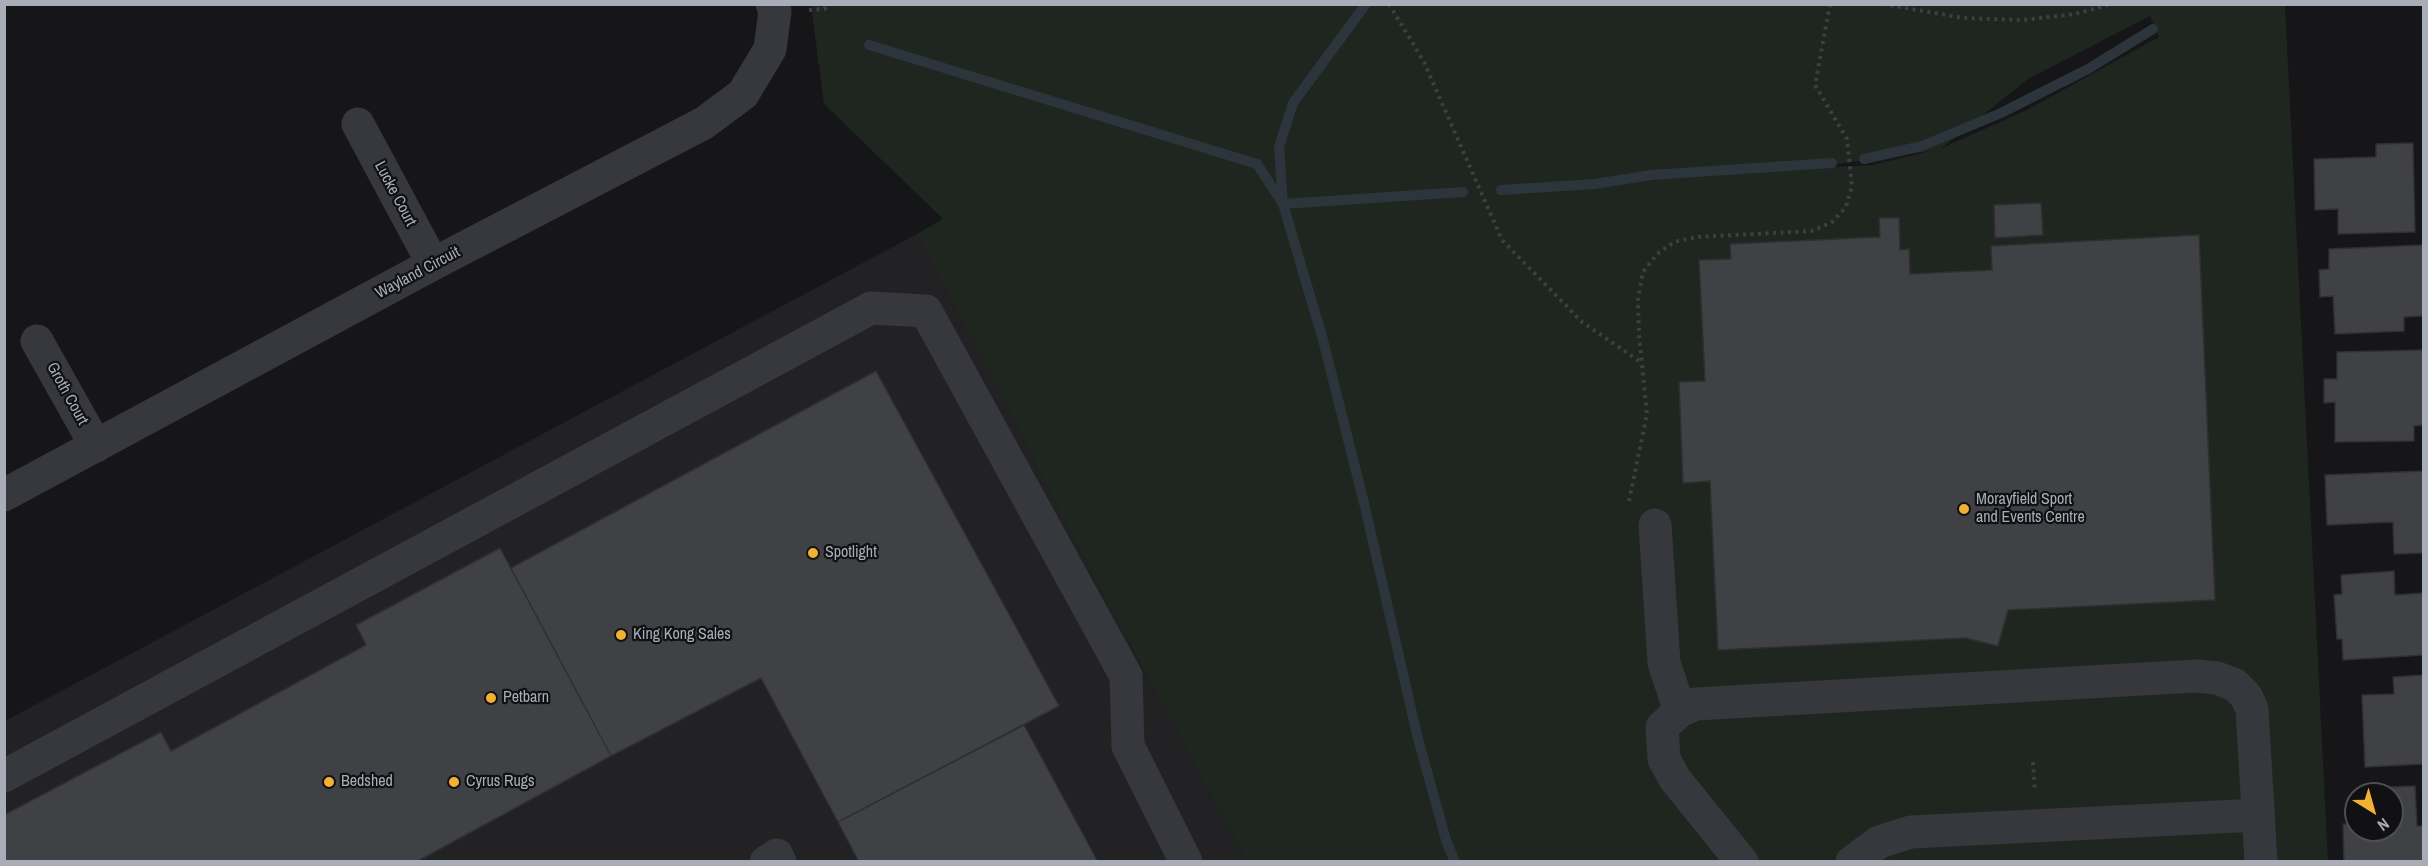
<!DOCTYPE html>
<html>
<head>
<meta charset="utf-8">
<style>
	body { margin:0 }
	#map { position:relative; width:2428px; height:866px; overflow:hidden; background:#161618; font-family:"Archivo Narrow",sans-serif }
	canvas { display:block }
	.frame { position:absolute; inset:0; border:6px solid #a8adb8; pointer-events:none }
	.north { position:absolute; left:2344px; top:782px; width:60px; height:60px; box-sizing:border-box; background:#111113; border:2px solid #4d4f55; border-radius:50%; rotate:143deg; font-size:16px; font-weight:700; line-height:24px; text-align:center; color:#a8adb8 }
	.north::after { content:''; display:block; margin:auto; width:21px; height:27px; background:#f2b134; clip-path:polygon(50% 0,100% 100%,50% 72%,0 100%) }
</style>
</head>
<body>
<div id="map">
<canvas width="2428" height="866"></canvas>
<div class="frame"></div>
<div class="north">N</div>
</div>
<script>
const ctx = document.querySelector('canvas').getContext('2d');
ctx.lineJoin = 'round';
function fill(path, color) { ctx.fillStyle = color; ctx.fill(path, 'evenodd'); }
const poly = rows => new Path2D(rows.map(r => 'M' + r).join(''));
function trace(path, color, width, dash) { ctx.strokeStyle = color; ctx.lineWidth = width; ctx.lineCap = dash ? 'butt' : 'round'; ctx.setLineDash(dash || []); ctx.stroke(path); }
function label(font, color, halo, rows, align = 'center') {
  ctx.font = font + ' "Archivo Narrow",sans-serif'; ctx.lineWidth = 4.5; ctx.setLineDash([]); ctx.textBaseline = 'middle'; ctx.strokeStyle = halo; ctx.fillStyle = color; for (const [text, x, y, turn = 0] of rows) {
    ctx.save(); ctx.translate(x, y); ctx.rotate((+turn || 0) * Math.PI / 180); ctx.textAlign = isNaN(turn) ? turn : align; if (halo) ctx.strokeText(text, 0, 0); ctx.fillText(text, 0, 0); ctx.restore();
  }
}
const built = poly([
	[917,234,1091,572,1246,861,5,862,5,721]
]);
const green = poly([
	[811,5,2285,5,2328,861,1246,861,1091,572,917,234,943,219,824,104],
	[2150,16,2159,37,2025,111,1942,148,2028,79],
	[1929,151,1873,165,1810,168]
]);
const stream = poly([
	[1366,4,1293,103,1279,147,1283,204,1463,192],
	[869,45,1257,164,1283,204,1323,340,1365,507,1417,735,1446,840,1455,862],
	[1864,159,1922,146,2001,113,2088,69,2153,29],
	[1501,190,1595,184,1651,175,1832,163]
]);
const building = poly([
	[2413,143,2415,232,2338,234,2338,209,2315,210,2314,159,2376,157,2376,144,2413,143],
	[2041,203,2043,235,1995,238,1994,205,2041,203],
	[1879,218,1899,218,1900,250,1909,249,1910,274,1992,270,1991,246,2199,235,2215,600,2008,610,1998,646,1965,638,1718,650,1710,481,1683,483,1679,382,1705,381,1699,260,1731,259,1730,244,1880,237,1879,218],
	[2424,245,2424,316,2404,317,2404,331,2335,334,2333,296,2320,297,2319,270,2329,269,2329,249,2424,245],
	[2424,350,2424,425,2414,426,2414,441,2335,442,2335,402,2324,403,2324,379,2337,379,2337,352,2424,350],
	[876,371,1059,706,838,822,761,678,611,756,511,568,876,371],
	[2424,471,2424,553,2394,554,2393,522,2327,525,2325,475,2424,471],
	[500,548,611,756,416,862,4,862,4,815,161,732,171,751,366,645,356,625,500,548],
	[2394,571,2395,595,2424,593,2424,655,2343,660,2342,639,2337,639,2334,595,2342,594,2341,575,2394,571],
	[2424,675,2424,764,2365,767,2362,695,2394,694,2393,677,2424,675],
	[1024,725,1098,862,859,862,838,822,1024,725],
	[2415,786,2417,826,2424,826,2424,862,2344,862,2343,824,2356,824,2356,830,2392,830,2392,794,2367,794,2367,788,2415,786]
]);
const path = poly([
	[1389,4,1424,62,1502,240,1582,322,1642,363],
	[1883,4,1963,18,2022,20,2075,14,2111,4],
	[809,10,824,9,831,4],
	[1629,501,1647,414,1639,335,1638,299,1643,272,1657,254,1674,242,1696,237,1812,231,1832,222,1846,207,1852,186,1847,139,1815,85,1830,4],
	[2033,762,2035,792]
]);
const minor = poly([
	[358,124,433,264],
	[37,341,96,446],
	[4,495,433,264,704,123,743,94,770,49,775,11,772,4],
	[1655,525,1664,663,1680,711],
	[4,776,871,308,926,311,1126,676,1128,746,1186,862],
	[766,862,777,855,780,862],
	[1742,862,1675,779,1664,759,1662,727,1680,711,1696,704,2196,676,2217,678,2235,685,2246,696,2252,709,2261,862],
	[1852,862,1879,842,1911,832,2258,815]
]);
const markers = [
	[1964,509,6,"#f2b134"],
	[813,553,6,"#f2b134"],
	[621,635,6,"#f2b134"],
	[491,698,6,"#f2b134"],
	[329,782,6,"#f2b134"],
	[454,782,6,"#f2b134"]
];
const streetNames = [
	["Lucke Court",395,194,62],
	["Wayland Circuit",418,273,-28],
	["Groth Court",67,394,61]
];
const poiNames = [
	["Morayfield Sport",1976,500],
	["and Events Centre",1976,518],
	["Spotlight",825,553],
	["King Kong Sales",633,635],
	["Petbarn",503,698],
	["Bedshed",341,782],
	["Cyrus Rugs",466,782]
];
fill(built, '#222225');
fill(green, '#1e261f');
trace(stream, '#2c353c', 10);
fill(building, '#404145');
trace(building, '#303034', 1.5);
trace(path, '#3d3f44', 4, [3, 4.5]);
trace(minor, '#37383d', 33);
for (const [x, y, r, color] of markers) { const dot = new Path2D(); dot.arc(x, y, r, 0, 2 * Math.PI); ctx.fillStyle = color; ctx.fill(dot); trace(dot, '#111113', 2); }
label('16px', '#a8adb8', '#111113', streetNames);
label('16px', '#a8adb8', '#111113', poiNames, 'left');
</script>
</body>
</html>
